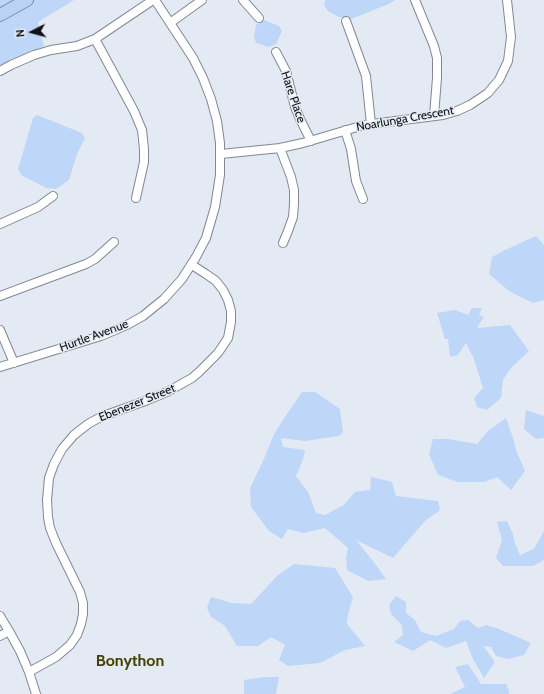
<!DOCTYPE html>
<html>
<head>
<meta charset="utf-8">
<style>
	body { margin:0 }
	#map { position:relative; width:544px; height:694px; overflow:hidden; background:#e3eaf4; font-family:Cabin,sans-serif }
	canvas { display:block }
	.north { position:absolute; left:12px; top:12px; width:40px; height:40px; -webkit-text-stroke:3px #e3eaf4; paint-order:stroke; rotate:264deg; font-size:11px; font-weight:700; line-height:16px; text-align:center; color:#0f1114 }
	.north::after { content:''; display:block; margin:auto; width:14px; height:18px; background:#0f1114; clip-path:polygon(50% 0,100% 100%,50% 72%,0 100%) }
</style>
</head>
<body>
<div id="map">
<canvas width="544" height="694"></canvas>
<div class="north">N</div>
</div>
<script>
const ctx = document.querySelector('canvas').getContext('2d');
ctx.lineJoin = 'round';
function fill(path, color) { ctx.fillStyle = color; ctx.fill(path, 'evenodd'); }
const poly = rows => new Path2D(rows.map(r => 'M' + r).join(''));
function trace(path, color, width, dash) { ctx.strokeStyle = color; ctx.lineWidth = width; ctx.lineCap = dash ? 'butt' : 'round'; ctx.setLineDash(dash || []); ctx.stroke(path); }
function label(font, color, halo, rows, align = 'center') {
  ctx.font = font + ' Cabin,sans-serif'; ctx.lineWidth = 3; ctx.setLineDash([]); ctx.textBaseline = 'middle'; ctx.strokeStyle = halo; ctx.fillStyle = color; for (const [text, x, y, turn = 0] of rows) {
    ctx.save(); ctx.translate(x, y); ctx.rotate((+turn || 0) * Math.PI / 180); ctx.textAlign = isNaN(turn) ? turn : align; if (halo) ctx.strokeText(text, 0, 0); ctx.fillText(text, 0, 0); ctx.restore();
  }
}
const green = poly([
	[0,0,74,0,38,22,44,46,0,68],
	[325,0,395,0,389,4,351,19,339,17,328,11,324,5],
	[264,20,279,26,282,31,276,44,269,47,256,43,254,37,256,25],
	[37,115,82,133,85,138,77,154,69,180,56,189,46,188,21,175,18,169,33,118],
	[536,236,544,245,544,300,533,303,509,291,489,274,492,257,505,250],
	[472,308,482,308,479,315,484,317,477,328,510,325,529,351,511,368,503,380,501,398,487,410,477,407,474,398,483,388,474,359,466,343,458,355,450,357,448,339,445,339,437,313,455,310,468,315],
	[302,392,315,392,340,409,343,432,339,436,305,441,281,438,283,447,305,450,303,460,296,476,308,492,316,513,325,515,344,505,355,492,370,490,371,477,392,482,396,496,438,501,440,510,425,521,393,558,356,540,373,561,386,579,368,581,347,570,346,558,348,548,325,528,303,533,288,529,282,539,269,531,251,507,250,488,264,459,274,434,285,417],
	[526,410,544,416,544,438,536,439,524,429],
	[506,418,513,438,516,450,525,471,511,490,497,477,484,482,458,482,438,475,429,454,433,439,448,439,477,444,488,431],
	[507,521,513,534,514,541,520,555,534,549,544,531,544,560,533,566,503,566,496,558,502,540,497,522],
	[294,564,335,568,353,597,348,614,347,624,365,646,345,650,320,663,288,666,279,660,285,645,271,637,258,646,237,646,225,626,211,617,207,608,211,597,232,603,251,604,278,575],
	[396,596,406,602,406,613,415,620,421,632,436,636,454,629,460,621,468,620,478,628,486,625,499,629,531,643,524,655,508,659,496,656,491,647,483,646,495,662,484,678,473,659,466,641,446,648,430,640,413,651,394,642,403,635,402,625,391,614,389,605],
	[468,664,481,684,506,684,509,691,509,694,450,694,465,687,455,667],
	[264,677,279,677,276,694,244,694,244,680]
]);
const minor = poly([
	[243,0,259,18],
	[415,0,434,46,437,58,437,78,434,116],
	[346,21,366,76,371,124],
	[170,23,202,0],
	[95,39,134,111,142,130,144,149,144,162,136,198],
	[276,52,286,71,295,107,300,119,311,141],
	[0,71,11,65,34,55,51,50,77,46,95,39,153,0],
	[345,130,351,149,356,181,363,199],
	[280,148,291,177,294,190,294,204,293,217,288,231,283,243],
	[221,154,280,148,303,143,364,125,443,115,457,111,470,105,488,93,492,88,499,80,508,61,511,37,507,0],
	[0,224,38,207,53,196],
	[0,296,86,264,95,259,114,242],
	[0,330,14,363],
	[0,367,101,336,127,325,143,316,164,299,182,279,196,257,206,238,215,207,220,175,220,143,217,121,211,99,203,78,193,58,155,0],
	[0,616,9,631,20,651,29,672,36,694],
	[0,636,9,631],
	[29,672,56,657,70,645,77,635,81,624,83,614,83,603,80,592,56,543,50,528,48,517,47,500,49,478,54,464,62,449,74,435,88,424,97,419,106,415,148,400,167,392,192,378,199,372,218,353,228,338,231,322,231,311,228,300,223,290,216,281,206,274,192,265]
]);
const highway = poly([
	[0,15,27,0]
]);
const streetNames = [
	["Hare Place",293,97,71],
	["Noarlunga Crescent",405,119,-10],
	["Hurtle Avenue",94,336,-20],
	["Ebenezer Street",137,403,-22]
];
const districtNames = [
	["Bonython",130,661]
];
fill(green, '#bed6f8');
trace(minor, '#818891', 10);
trace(highway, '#7e8fa6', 14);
trace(minor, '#fff', 8);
trace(highway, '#bad3f5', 12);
label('12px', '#0f1114', '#e3eaf4', streetNames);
label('bold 16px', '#464300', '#e3eaf4', districtNames);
</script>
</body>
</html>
